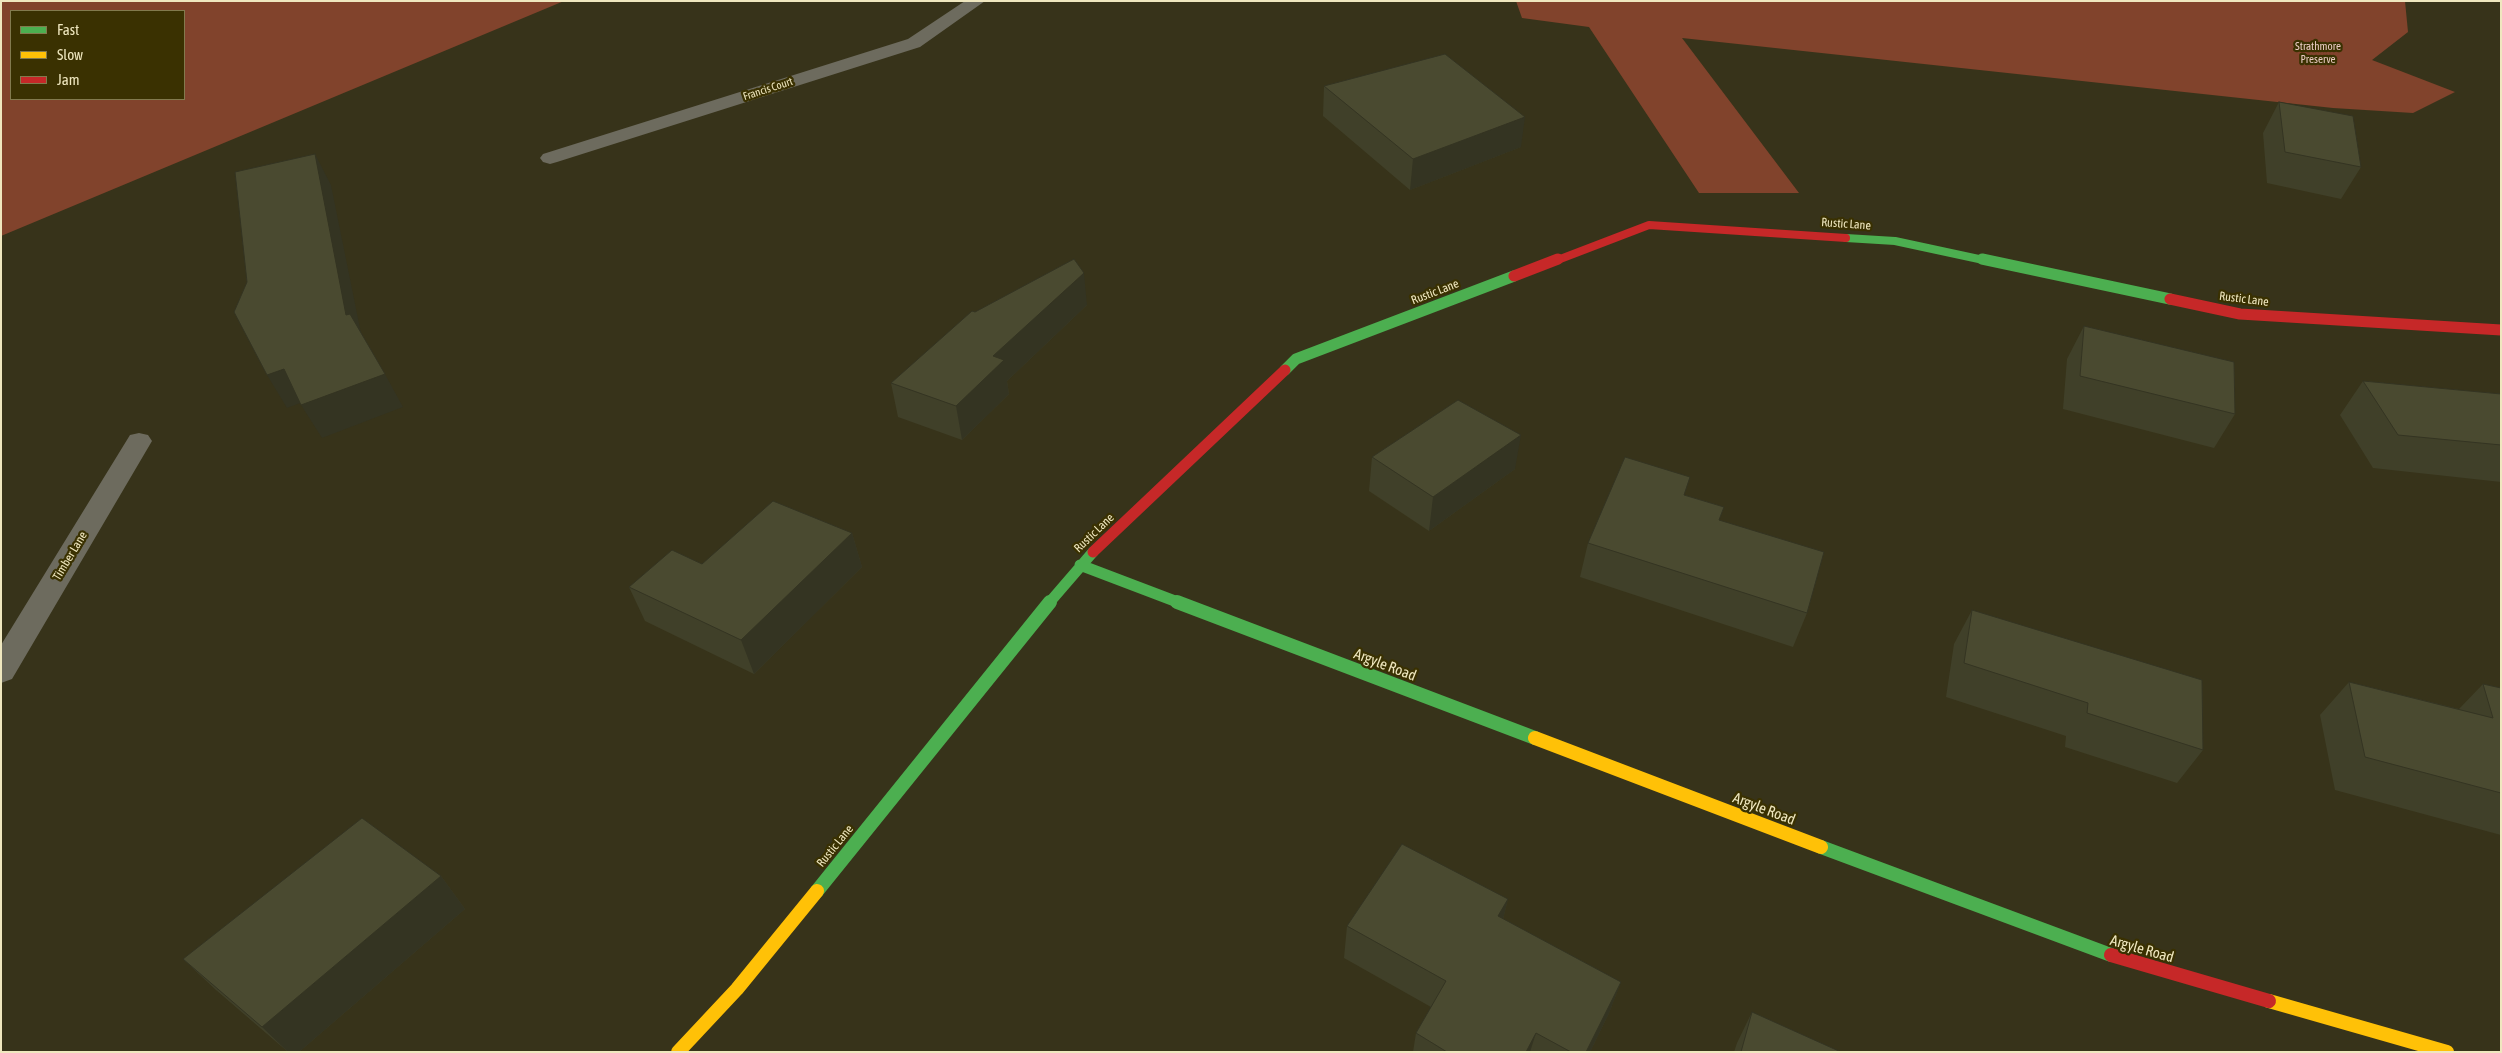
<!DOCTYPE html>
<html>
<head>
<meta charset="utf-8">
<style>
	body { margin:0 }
	#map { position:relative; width:2502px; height:1053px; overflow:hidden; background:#37331a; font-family:"Asap Condensed",sans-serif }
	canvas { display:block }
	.frame { position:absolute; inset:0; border:2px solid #efe7bf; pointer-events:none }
	.legend { position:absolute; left:10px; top:10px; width:175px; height:90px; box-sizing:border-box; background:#3a3101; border:1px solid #827a4d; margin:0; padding:6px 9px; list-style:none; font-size:15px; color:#efe7bf }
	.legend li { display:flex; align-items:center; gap:10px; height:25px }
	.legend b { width:25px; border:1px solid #827a4d }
</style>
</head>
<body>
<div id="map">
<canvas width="2502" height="1053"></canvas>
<div class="frame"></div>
<ul class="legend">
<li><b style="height:6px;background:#4caf50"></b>Fast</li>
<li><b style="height:6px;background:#ffc107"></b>Slow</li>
<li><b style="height:6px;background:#c62828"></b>Jam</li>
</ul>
</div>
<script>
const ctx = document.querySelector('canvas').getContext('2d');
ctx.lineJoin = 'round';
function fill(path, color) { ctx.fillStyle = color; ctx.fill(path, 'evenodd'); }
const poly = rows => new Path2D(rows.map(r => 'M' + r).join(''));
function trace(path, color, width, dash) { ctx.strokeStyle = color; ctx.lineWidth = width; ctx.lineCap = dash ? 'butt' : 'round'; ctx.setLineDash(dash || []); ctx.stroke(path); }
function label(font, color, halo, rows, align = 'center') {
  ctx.font = font + ' "Asap Condensed",sans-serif'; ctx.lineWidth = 4.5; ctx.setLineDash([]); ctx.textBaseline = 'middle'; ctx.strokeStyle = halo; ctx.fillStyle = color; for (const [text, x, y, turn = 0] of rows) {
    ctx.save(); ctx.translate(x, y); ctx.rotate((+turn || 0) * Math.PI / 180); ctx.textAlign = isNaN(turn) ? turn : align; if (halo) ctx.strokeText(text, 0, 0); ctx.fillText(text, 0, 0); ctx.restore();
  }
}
const green = poly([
	[1,1,564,1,1,236],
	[11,11,184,11,184,99,11,99],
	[1516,1,2405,1,2408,32,2372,60,2455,92,2413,113,2333,108,1682,38,1799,193,1699,193,1589,27,1522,18]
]);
const street = poly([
	[965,1,985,1,920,47,557,162,550,164,543,162,540,158,543,154,908,39,965,1],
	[139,433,148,435,152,441,12,679,1,683,1,645,130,435,139,433]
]);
const fastFar2 = poly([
	[1846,238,1895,241,1988,261]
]);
const fastFar1 = poly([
	[1982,259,2170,299],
	[1285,370,1296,359,1514,276],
	[1080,565,1180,603],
	[1049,603,1093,552]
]);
const fast = poly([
	[1177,602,1535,738],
	[1821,847,2111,955],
	[817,891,1050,602]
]);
const slow = poly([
	[1535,738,1821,847],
	[2269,1001,2447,1052],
	[678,1052,737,989,817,891]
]);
const jamFar2 = poly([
	[1555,261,1649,225,1846,238]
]);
const jamFar1 = poly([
	[1514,276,1558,259],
	[2170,299,2240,314,2501,330],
	[1093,552,1285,370]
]);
const jam = poly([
	[2111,955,2269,1001]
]);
const wall = poly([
	[1324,86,1521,147,1410,190,1323,116],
	[2279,102,2361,167,2341,199,2267,183,2263,133],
	[1087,305,1007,381,1009,394,962,440,898,417,891,383,975,312],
	[2084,326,2235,414,2214,448,2063,409,2067,359],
	[2363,381,2501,394,2501,482,2373,468,2340,415],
	[1372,457,1515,469,1429,531,1369,491],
	[1685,495,1724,507,1719,520,1807,613,1793,647,1580,577,1588,543],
	[852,533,862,567,754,674,645,621,629,587,702,564],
	[1972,610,2203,750,2177,783,2065,747,2066,736,1946,697,1954,644],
	[2349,682,2459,709,2483,684,2501,688,2501,835,2335,790,2320,715],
	[441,876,465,909,299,1052,288,1052,216,990,183,959],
	[1508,899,1503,919,1621,982,1609,1013,1590,1052,1413,1052,1416,1033,1431,1007,1344,958,1347,926],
	[1752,1012,1841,1052,1734,1052,1737,1043]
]);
const shadedWall = poly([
	[1525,117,1521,147,1410,190,1413,159],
	[315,154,331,185,364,348,346,315],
	[1084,273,1087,305,1007,381,1009,394,962,440,956,406,993,356],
	[284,369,303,402,287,408,267,375],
	[385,374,403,407,322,438,301,405],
	[1521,435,1515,469,1429,531,1433,497],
	[852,533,862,567,754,674,741,640],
	[441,876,465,909,299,1052,288,1052,262,1027],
	[1508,899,1500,931,1498,916],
	[1621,982,1609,1013,1590,1052,1586,1052],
	[1536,1033,1530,1052,1526,1052]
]);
const building = poly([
	[1445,54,1525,117,1413,159,1324,86,1445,54],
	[2279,102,2353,116,2361,167,2285,152,2279,102],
	[315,154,346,315,350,314,385,374,301,405,284,369,267,375,234,312,247,282,235,172,315,154],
	[1074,259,1084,273,993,356,1004,360,956,406,891,383,972,311,975,312,1074,259],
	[2084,326,2234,362,2235,414,2080,376,2084,326],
	[2363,381,2501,394,2501,445,2398,435,2363,381],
	[1458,400,1521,435,1433,497,1372,457,1458,400],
	[1625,457,1690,477,1684,495,1724,507,1719,520,1824,552,1807,613,1588,543,1625,457],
	[773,501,852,533,741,640,629,587,672,550,702,564,773,501],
	[1972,610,2202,680,2203,750,2087,713,2088,703,1964,663,1972,610],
	[2349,682,2493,718,2483,684,2501,688,2501,793,2365,757,2349,682],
	[362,818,441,876,262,1027,183,959,362,818],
	[1402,844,1508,899,1498,916,1621,982,1586,1052,1571,1052,1536,1033,1526,1052,1447,1052,1416,1033,1446,981,1347,926,1402,844],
	[1752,1012,1841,1052,1741,1052,1752,1012]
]);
const farParknames = [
	["Strathmore",2318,47],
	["Preserve",2318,60]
];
const farStreetnames = [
	["Francis Court",768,89,-18]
];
const streetNames = [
	["Rustic Lane",1846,224,4],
	["Rustic Lane",1435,292,-21],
	["Rustic Lane",2244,299,7],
	["Rustic Lane",1094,533,-44],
	["Timber Lane",70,556,-59],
	["Rustic Lane",835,846,-51]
];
const nearStreetnames = [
	["Argyle Road",1385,665,21],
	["Argyle Road",1764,809,21],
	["Argyle Road",2142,949,16]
];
fill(green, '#81432c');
fill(street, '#6d6b5e');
trace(fastFar2, '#4caf50', 8);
trace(fastFar1, '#4caf50', 11);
trace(fast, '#4caf50', 14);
trace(slow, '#ffc107', 14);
trace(jamFar2, '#c62828', 8);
trace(jamFar1, '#c62828', 11);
trace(jam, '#c62828', 14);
fill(wall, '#404029');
fill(shadedWall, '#343422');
fill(building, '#4a4a30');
trace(building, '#343422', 1);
label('11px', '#eaccc3', '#3a3101', farParknames);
label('11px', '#efe7bf', '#3a3101', farStreetnames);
label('12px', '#efe7bf', '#3a3101', streetNames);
label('15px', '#efe7bf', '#3a3101', nearStreetnames);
</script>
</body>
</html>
